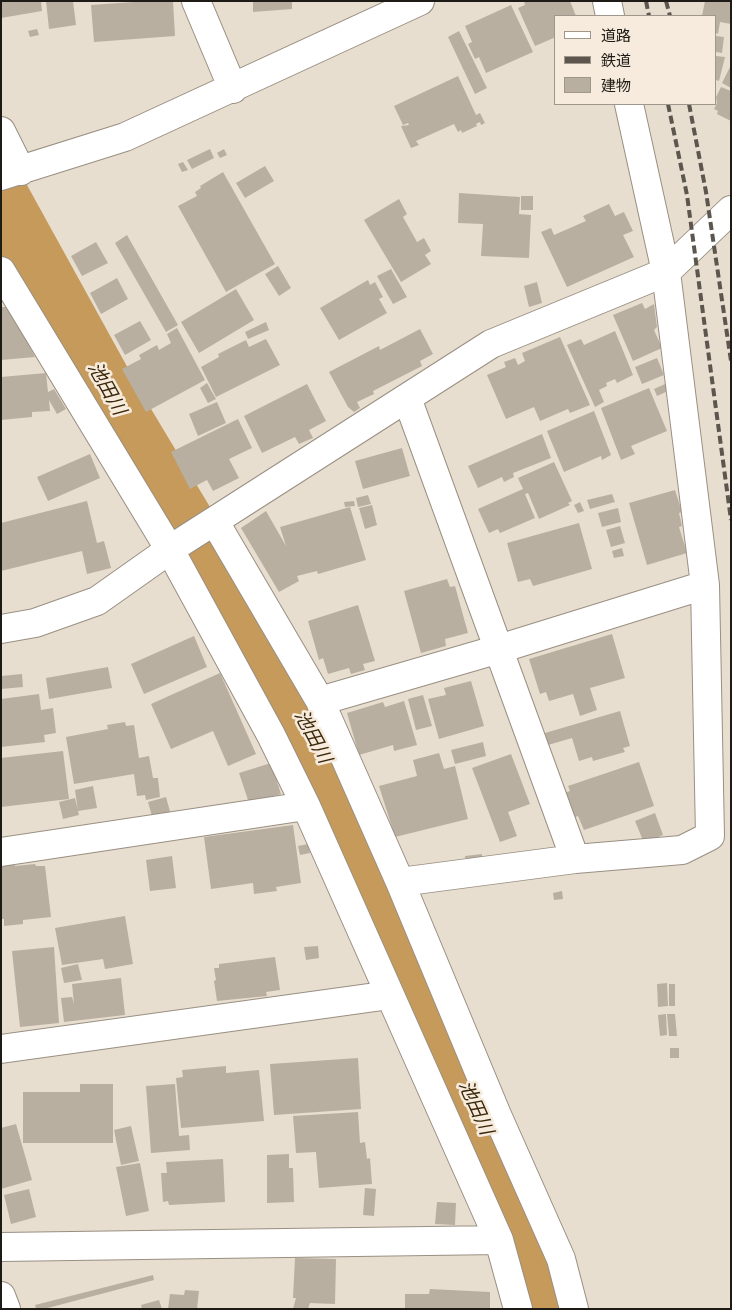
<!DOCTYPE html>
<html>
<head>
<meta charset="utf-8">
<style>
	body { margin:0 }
	#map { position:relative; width:732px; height:1310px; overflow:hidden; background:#e8decf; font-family:Signika,"Noto Sans JP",sans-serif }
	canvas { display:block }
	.frame { position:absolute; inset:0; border:2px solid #1e1a15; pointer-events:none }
	.legend { position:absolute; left:554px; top:15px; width:162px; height:90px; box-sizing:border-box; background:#f6ebdc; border:1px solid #a0978c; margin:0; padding:6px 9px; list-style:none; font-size:15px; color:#1e1a15 }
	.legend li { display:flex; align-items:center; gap:10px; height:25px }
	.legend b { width:25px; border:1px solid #a0978c }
</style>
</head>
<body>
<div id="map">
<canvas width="732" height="1310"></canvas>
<div class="frame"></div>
<ul class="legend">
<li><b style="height:6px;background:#fff"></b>道路</li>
<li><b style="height:6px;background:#5c564e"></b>鉄道</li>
<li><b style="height:14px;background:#b9afa1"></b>建物</li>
</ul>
</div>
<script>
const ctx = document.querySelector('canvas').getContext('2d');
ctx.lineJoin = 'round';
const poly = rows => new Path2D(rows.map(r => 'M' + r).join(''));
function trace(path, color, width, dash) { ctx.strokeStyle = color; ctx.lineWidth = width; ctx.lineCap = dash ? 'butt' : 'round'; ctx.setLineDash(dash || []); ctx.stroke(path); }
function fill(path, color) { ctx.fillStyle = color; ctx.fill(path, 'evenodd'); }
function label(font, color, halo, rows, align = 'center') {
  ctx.font = font + ' Signika,"Noto Sans JP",sans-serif'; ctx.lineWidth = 5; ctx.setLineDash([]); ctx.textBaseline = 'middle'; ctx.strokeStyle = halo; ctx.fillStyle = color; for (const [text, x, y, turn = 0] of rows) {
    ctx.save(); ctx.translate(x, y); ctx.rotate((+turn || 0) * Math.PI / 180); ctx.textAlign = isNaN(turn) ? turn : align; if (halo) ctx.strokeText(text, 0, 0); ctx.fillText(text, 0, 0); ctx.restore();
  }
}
const river = poly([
	[1,199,119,413,294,704,333,778,365,858,543,1264,554,1309]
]);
const building = poly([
	[1,1,41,1,42,11,1,18],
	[46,1,73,1,76,25,49,29],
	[148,1,173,1,175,36,94,42,91,5],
	[253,1,292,1,292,9,253,12],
	[524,1,570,1,576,16,556,16,556,37,535,46,518,8,525,5],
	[705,1,731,1,731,24,720,22,718,34,716,33,716,16,702,16],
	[511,5,533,52,486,73,479,57,475,59,468,44,472,42,465,26],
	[37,29,39,35,30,37,28,31],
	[459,31,487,88,475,94,448,37],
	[716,36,724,37,722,53,716,52],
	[716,56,725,57,719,81,716,80],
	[731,65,731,88,722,83],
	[458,76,476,115,480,113,485,123,481,125,480,122,476,124,477,126,462,133,461,130,458,132,454,124,416,141,419,145,411,148,401,126,409,125,408,123,403,125,394,106],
	[721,87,731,91,731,121,717,114,718,111,714,109,717,103,716,97],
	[210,149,214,158,192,169,187,160],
	[224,149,227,155,220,158,217,153],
	[183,162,188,170,182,172,178,164],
	[265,166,274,181,245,198,236,183],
	[223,172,275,264,226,292,178,206,197,196,195,192,201,188,200,186],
	[459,193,520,197,519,214,531,215,529,258,481,256,483,224,458,223],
	[521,196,533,196,533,210,521,210],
	[399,199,407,214,403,217,417,242,424,238,431,251,425,255,431,264,401,282,364,220],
	[609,204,615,216,624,212,633,231,623,235,634,257,567,287,541,232,551,228,554,235,586,221,583,216],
	[127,235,178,325,166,332,115,243],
	[96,242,108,263,82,276,71,256],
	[278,266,291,288,279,296,265,274],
	[391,269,407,297,393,304,377,276],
	[117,278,128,299,101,314,90,293],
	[368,280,370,285,375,282,383,297,379,299,387,313,339,340,320,308],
	[537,282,542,303,529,307,524,286],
	[236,289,254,320,199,353,181,322],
	[642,303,645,309,654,304,657,327,654,330,662,348,633,361,613,315],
	[1,307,9,307,35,357,1,360],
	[140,321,151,340,125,355,114,335],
	[266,322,269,330,248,339,245,332],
	[177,328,205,380,146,412,122,369,141,359,139,355,157,345,159,350,171,343,167,334],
	[420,329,433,354,420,361,422,366,373,391,374,394,357,402,360,408,354,412,348,407,329,372,379,346,380,350],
	[615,331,633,375,617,383,615,379,606,383,607,386,599,390,604,402,595,407,567,345,581,339,584,345],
	[560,337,590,405,570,413,568,409,540,421,534,407,506,419,487,375,506,367,504,362,515,358,518,365,525,361,522,353],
	[266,339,280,365,216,397,201,367,219,357,218,354,246,340,249,347],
	[657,358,664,375,642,384,635,367],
	[46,373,48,392,54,389,66,409,57,414,49,400,50,411,32,412,32,417,1,420,1,377],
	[207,383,216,399,208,403,200,388],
	[307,384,326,421,309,430,313,438,299,444,295,437,262,453,244,416],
	[665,384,668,391,657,396,654,389],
	[649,388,667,431,631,446,635,454,621,460,601,408],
	[217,402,226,423,198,436,189,414],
	[594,411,611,455,602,460,601,456,564,472,547,431],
	[238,419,252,448,229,459,239,478,213,491,207,480,190,489,171,452],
	[542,434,551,458,513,473,514,477,504,482,502,477,478,488,468,466],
	[402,448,410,476,363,489,355,461],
	[90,454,100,478,48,501,37,477],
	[554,462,572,501,568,503,570,505,539,519,528,493,525,494,535,518,500,533,498,529,489,533,478,509,523,489,518,478],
	[675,490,682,512,679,513,682,526,679,527,687,553,647,565,629,503],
	[612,494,615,502,590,509,587,500],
	[368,495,371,504,358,507,356,498],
	[87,501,97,543,104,541,111,568,87,574,82,551,1,571,1,523],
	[354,501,355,506,345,507,344,502],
	[580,502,584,511,578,513,574,505],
	[372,505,377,525,365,529,359,508],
	[350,507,366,560,318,574,317,571,297,576,299,581,279,592,241,528,266,511,286,546,280,527],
	[618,508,621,522,602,527,598,513],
	[579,523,592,569,533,586,530,579,518,582,507,543],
	[620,526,625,543,611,547,606,530],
	[622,548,624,556,614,558,612,551],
	[447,579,450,587,455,586,468,633,445,639,446,646,421,653,404,591],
	[358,605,375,661,363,664,365,670,351,674,349,668,328,674,323,658,319,660,308,621],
	[612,634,625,678,590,688,597,710,580,716,573,694,549,701,546,692,540,694,529,659],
	[194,636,207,667,144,694,131,664],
	[108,667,112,688,49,699,46,678],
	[220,673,256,754,228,766,213,731,171,749,151,704],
	[22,674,23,687,1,689,1,676],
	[471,681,484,726,439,739,428,699,446,695,444,688],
	[39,694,41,710,53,708,56,733,44,735,45,742,1,747,1,699],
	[423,695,432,726,416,730,408,699],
	[404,701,417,745,394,751,393,745,359,755,347,713,383,702,385,707],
	[620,711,630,746,623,748,625,752,593,761,592,757,579,761,572,738,548,745,545,733],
	[125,722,126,726,134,725,139,758,149,756,153,778,158,778,160,797,146,800,145,795,137,796,134,774,74,784,66,737,108,729,107,725],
	[483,742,486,756,455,764,451,750],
	[63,751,69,799,1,807,1,758],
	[439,753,444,769,455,766,468,819,395,837,379,786,417,776,413,760],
	[511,754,530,804,508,812,517,836,500,842,472,768],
	[639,762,654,806,584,830,578,816,573,818,564,793,570,791,568,786],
	[271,763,281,794,249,803,239,773],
	[93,786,97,808,78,811,75,790],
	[166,797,171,815,153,820,148,802],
	[75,798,79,815,63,819,59,802],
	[655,813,663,835,644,843,635,821],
	[293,825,301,883,276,887,277,891,254,894,253,883,211,889,204,837],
	[308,844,310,853,300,855,298,846],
	[482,854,482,861,466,862,465,856],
	[172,856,176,888,150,891,146,860],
	[14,862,15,866,35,864,36,866,45,866,51,917,23,920,23,924,4,926,4,919,1,919,1,863],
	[562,891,563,899,554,900,553,893],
	[125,916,133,964,105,969,103,959,62,965,55,928],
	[318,946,319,958,306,960,304,947],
	[54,947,59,1023,20,1027,12,951],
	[275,957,280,990,266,992,267,996,217,1001,214,981,216,980,214,968,219,968,219,964],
	[78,964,82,980,64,983,61,968],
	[121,978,125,1015,64,1022,61,998,72,997,74,1004,72,984],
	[667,983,668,1006,658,1007,657,984],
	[669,984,675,984,675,1006,669,1006],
	[666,1014,667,1035,660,1036,658,1015],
	[667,1014,675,1014,677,1036,669,1036],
	[670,1048,679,1048,679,1058,670,1058],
	[358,1058,361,1109,274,1115,270,1064],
	[226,1066,226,1073,259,1070,264,1121,181,1128,176,1078,183,1077,182,1070],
	[80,1084,113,1084,113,1143,23,1143,23,1092,80,1092],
	[175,1084,179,1136,189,1135,190,1150,151,1153,146,1086],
	[358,1112,360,1143,365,1142,367,1159,370,1158,372,1184,319,1188,316,1152,296,1153,293,1116],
	[16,1124,32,1180,1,1189,1,1128],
	[131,1126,139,1161,121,1165,114,1130],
	[289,1154,289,1168,293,1168,294,1202,267,1203,267,1155],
	[223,1159,225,1202,169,1205,168,1201,163,1202,161,1173,167,1173,166,1162],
	[140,1163,149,1211,126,1216,116,1167],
	[365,1188,376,1189,374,1216,363,1215],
	[29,1189,36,1217,11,1224,4,1195],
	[437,1202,456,1203,455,1225,435,1224],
	[295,1258,336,1259,335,1304,310,1303,308,1309,293,1309,296,1298,293,1298],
	[153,1275,154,1280,44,1309,36,1309,35,1305],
	[430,1289,490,1292,490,1309,405,1309,405,1294,429,1294],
	[185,1290,199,1291,197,1309,168,1309,170,1294,184,1295],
	[159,1300,162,1309,142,1309,141,1305]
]);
const minor = poly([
	[196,1,233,89],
	[607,1,610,16],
	[1,131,21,171],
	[1,176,125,137,420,1],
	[1,271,170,550,271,735,306,806,499,1240,518,1309],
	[407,398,575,859],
	[215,522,320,701,400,882,497,1115,561,1259,574,1309],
	[1,629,35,623,97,601,172,548,491,344,666,272,731,210],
	[320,701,499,649,705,585],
	[1,852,306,806],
	[400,882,575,859,682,850,710,836,705,585,666,272,629,104],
	[1,1049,390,995],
	[1,1247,499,1240],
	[1,1296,6,1309]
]);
const rail = poly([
	[646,1,649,16],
	[666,1,670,16],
	[668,104,687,195,731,520],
	[689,104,706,192,731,361]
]);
const waterNames = [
	["池田川",106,389,61],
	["池田川",312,737,62],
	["池田川",475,1108,66]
];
trace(river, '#c59a5b', 59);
fill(building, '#b9afa1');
trace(minor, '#998f82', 30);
trace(minor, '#fff', 28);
trace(rail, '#5c564e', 4, [8, 4]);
label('italic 19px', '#3a280b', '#f6ebdc', waterNames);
</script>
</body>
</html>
